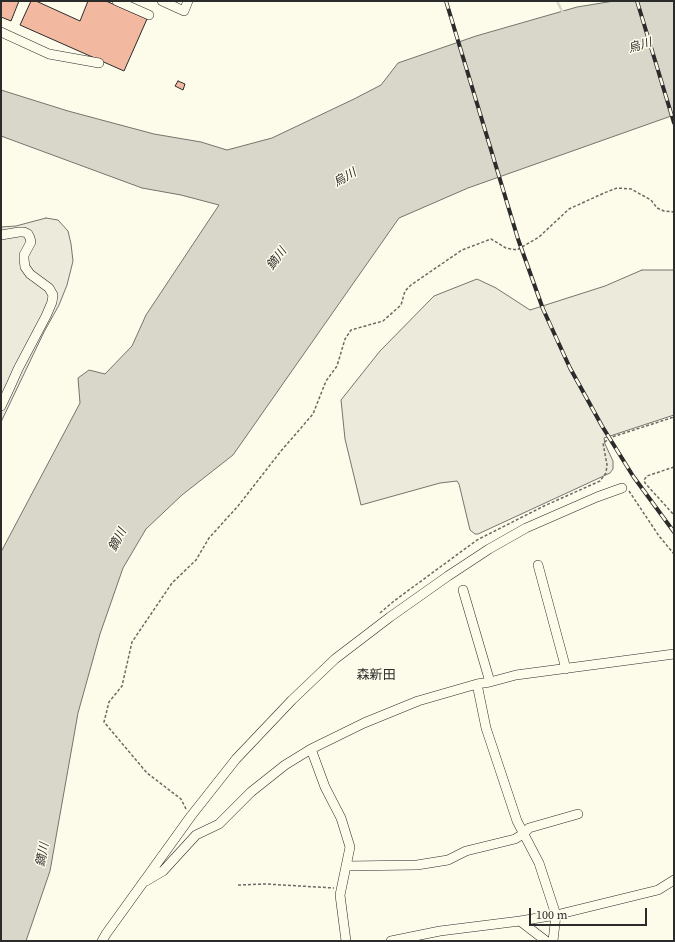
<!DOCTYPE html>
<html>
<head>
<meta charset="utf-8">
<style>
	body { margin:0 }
	#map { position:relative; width:675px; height:942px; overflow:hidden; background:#fdfbea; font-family:"Source Serif 4",serif }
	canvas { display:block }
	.frame { position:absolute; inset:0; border:2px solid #2b2b2b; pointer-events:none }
	.scale { position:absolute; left:529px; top:908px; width:118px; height:18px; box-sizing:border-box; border:2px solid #2b2b2b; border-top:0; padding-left:5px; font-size:12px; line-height:14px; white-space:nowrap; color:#2b2b2b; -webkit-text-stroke:3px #fdfbea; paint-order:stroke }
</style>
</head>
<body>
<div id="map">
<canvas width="675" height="942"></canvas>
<div class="frame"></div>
<div class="scale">100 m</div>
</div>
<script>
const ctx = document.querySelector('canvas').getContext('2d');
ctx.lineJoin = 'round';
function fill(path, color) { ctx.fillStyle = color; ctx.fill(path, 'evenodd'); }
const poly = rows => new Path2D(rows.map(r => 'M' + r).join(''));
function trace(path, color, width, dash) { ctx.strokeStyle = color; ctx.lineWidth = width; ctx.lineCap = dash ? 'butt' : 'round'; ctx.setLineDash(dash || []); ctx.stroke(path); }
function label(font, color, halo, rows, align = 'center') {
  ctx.font = font + ' "Source Serif 4","Noto Sans JP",serif'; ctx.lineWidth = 3; ctx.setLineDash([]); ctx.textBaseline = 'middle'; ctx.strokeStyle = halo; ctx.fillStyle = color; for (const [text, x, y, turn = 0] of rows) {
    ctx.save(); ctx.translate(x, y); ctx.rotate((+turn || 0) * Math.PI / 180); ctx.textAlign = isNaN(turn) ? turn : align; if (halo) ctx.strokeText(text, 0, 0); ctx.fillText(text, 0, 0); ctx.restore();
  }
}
const green = poly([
	[46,218,58,220,68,231,71,244,73,261,67,285,59,305,44,332,1,422,1,227,16,226,46,218],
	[642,270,674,270,674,415,604,438,605,444,613,461,613,469,610,473,478,534,475,534,470,530,459,484,457,481,440,483,361,505,345,439,341,400,380,351,434,296,477,279,496,288,530,310,605,286,642,270]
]);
const water = poly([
	[614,1,674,1,674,115,468,188,399,218,233,455,182,495,146,529,123,568,100,634,78,713,50,871,26,941,1,941,1,552,80,403,78,378,89,370,105,374,132,346,146,315,219,205,181,195,142,188,1,136,1,90,68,111,154,134,201,142,227,150,272,138,354,99,381,85,398,63,476,36,577,7,614,1]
]);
const stream = poly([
	[557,1,563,13]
]);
const building = poly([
	[1,1,19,1,11,21,1,17,1,1],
	[31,1,36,1,80,21,88,1,106,1,147,19,124,71,20,25,31,1],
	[178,81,185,84,183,90,175,86,178,81]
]);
const path = poly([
	[674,467,647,476,644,480,645,483,674,515],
	[629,491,659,536,674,554],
	[380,613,394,601,477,540,544,506,600,481,606,473,607,465,603,443,612,437,674,417],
	[186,809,181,799,147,773,104,722,109,702,122,686,132,642,172,583,196,560,209,538,238,506,281,451,313,414,326,381,337,366,345,339,351,330,383,321,401,305,405,291,411,285,462,250,491,239,506,248,517,250,539,237,569,209,604,193,617,188,631,189,651,200,657,208,664,211,674,212],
	[238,885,266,884,334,888]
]);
const minor = poly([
	[117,1,149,15],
	[162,1,184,11,188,1],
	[1,32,49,54,99,63],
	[1,235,19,232,24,232,28,234,30,238,31,242,24,255,24,259,25,267,30,274,49,288,53,295,52,302,46,316,18,369,10,387,1,406],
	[538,565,566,669],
	[463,590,490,682],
	[477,684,486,728,517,821,539,863,556,915,553,941],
	[311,749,325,787,341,818,350,847,340,895,346,941],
	[346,866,417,865,448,860,466,851,515,839,523,834,529,828,578,814],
	[146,881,163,871,196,835,219,824,251,792,285,765,311,749,364,723,418,701,477,684,490,682,516,675,674,654],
	[520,921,546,941],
	[102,941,106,934,191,816,236,759,292,700,335,659,390,617,448,576,489,549,526,528,597,497,622,488],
	[391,941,440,931,520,921,556,915,658,890,674,880]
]);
const rail = poly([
	[446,1,518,239,543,309,570,368,602,426,633,476,674,532],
	[637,1,674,123]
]);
const waterNames = [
	["烏川",640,46,-17],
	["烏川",345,178,-30],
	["鏑川",277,259,-53],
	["鏑川",118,540,-63],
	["鏑川",43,855,-79]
];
const quarterNames = [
	["森新田",376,676]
];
fill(green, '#ecebdb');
trace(green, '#74746e', 1);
fill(water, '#d8d7c9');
trace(water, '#74746e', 1);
trace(stream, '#d8d7c9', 2.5);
fill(building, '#f2b8a0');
trace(building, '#2b2b2b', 1);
trace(minor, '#2b2b2b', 10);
trace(path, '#6a6964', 1.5, [3, 2]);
trace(minor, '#fdfbea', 9);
trace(rail, '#2b2b2b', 4);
trace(rail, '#fdfbea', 2.5, [8]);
label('italic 12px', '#2b2b2b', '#fdfbea', waterNames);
label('13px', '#2b2b2b', '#fdfbea', quarterNames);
</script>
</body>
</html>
